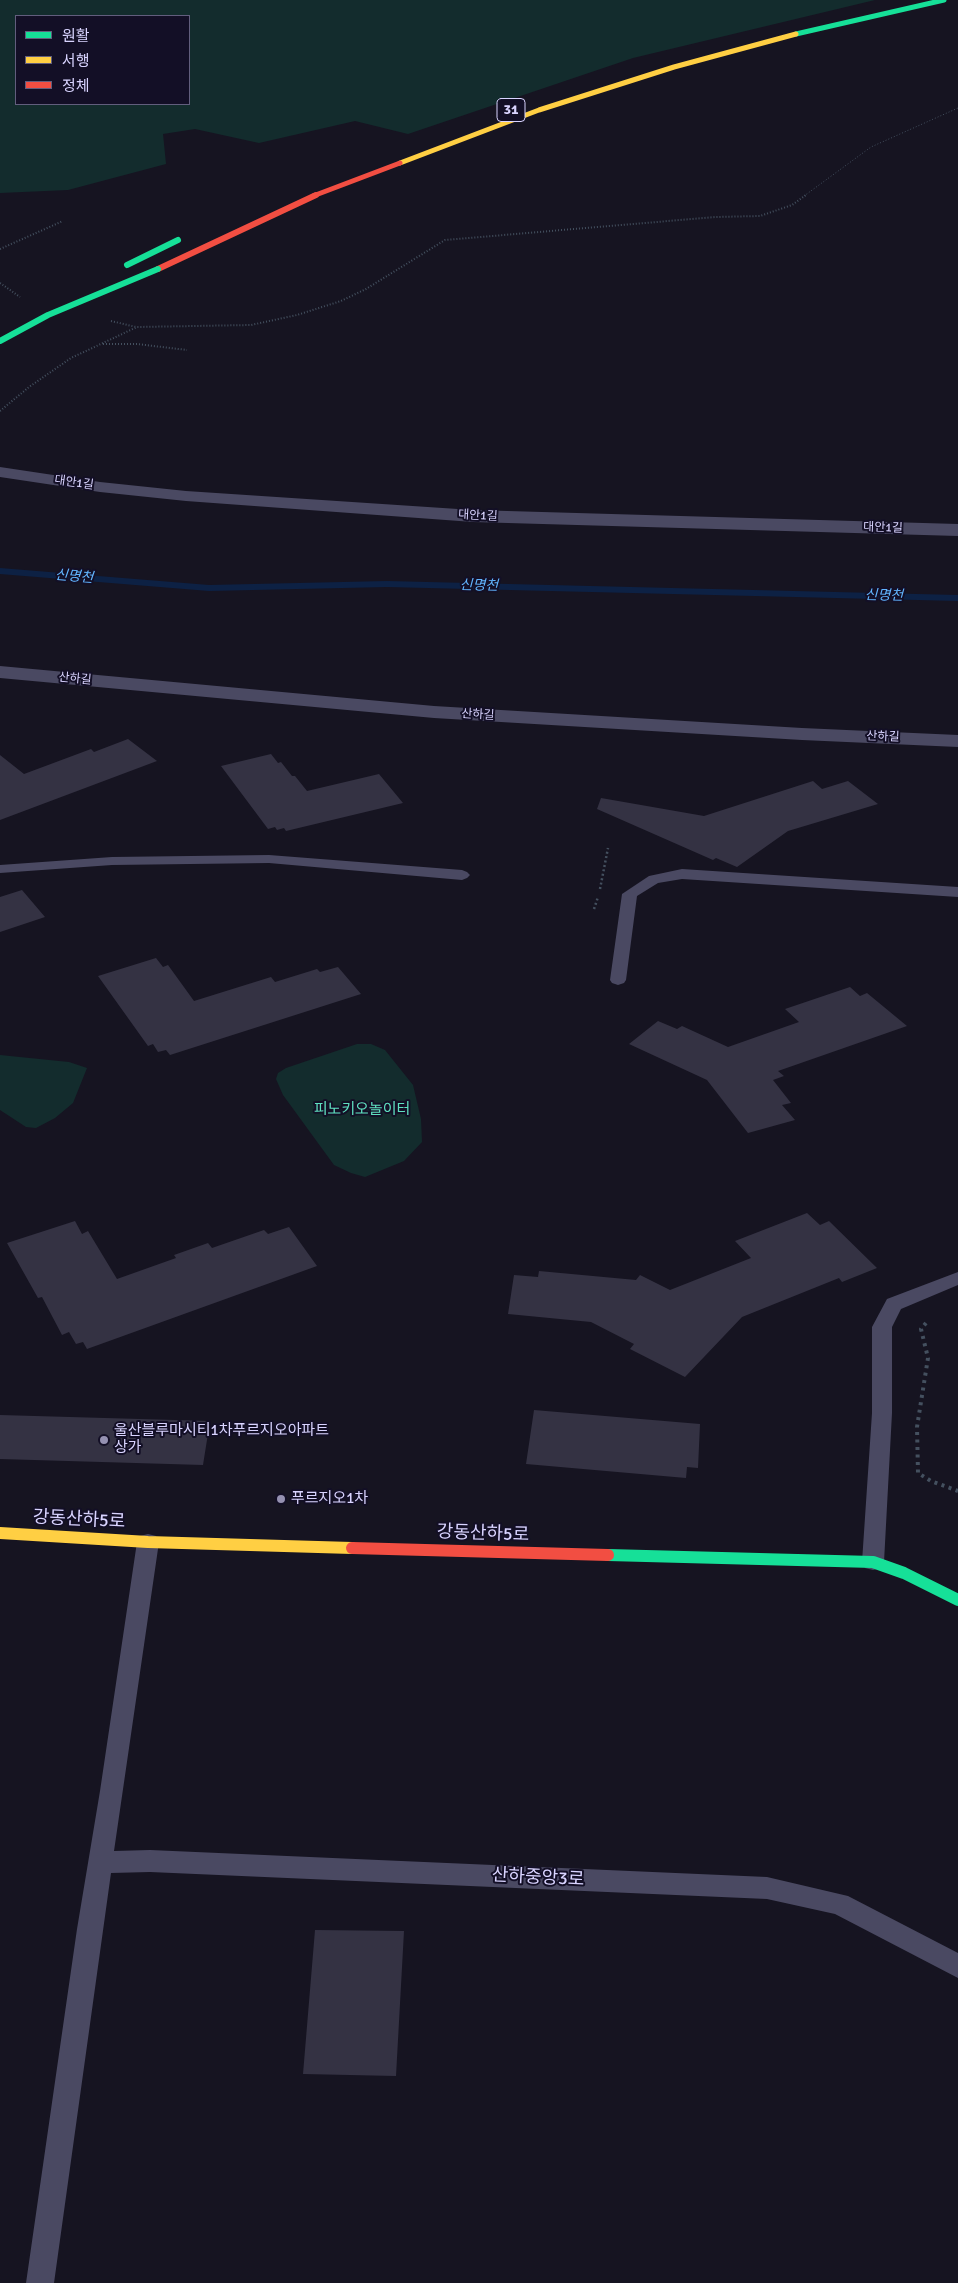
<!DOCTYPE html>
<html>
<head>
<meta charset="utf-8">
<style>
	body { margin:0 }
	#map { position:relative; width:958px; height:2283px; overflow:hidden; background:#161421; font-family:Signika,"Noto Sans KR",sans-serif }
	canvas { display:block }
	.legend { position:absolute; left:15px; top:15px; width:175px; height:90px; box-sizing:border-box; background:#130f26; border:1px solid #625e7d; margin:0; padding:6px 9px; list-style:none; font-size:15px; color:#d9d4ff }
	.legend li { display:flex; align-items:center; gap:10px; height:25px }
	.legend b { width:25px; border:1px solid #625e7d }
</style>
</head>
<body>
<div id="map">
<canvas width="958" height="2283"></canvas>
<ul class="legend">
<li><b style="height:6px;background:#16e098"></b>원활</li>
<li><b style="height:6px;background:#ffcf43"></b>서행</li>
<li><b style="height:6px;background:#f24e42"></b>정체</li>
</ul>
</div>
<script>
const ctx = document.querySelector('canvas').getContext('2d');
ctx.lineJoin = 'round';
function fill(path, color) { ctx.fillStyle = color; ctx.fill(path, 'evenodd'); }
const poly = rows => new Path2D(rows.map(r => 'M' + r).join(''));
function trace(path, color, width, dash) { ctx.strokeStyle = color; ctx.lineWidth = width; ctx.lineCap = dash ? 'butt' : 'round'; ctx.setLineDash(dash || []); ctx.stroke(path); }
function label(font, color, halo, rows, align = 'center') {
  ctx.font = font + ' Signika,"Noto Sans KR",sans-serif'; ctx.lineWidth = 4; ctx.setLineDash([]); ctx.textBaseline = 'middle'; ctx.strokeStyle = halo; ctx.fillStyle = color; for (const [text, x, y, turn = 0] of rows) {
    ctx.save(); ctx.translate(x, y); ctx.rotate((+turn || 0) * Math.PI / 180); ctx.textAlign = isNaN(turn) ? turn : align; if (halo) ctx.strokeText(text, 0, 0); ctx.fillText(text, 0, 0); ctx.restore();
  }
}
const green = poly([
	[0,0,875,0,633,58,408,134,355,121,259,143,195,129,163,134,166,164,68,190,0,193],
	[16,16,189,16,189,104,16,104],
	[357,1044,371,1044,385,1050,413,1085,421,1119,422,1142,404,1161,365,1177,351,1173,334,1165,283,1095,276,1079,278,1073,286,1068],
	[0,1055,69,1062,87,1068,73,1103,55,1118,36,1128,26,1127,0,1110]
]);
const stream = poly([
	[0,568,209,585,387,581,958,595,958,601,387,587,209,591,0,574,0,568]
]);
const building = poly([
	[128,739,157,761,0,820,0,755,24,774,91,749,94,752],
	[271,754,278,763,281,762,292,776,295,776,307,791,379,774,403,803,286,831,284,828,277,830,275,827,268,829,221,766],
	[813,781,822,789,848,781,878,804,788,831,737,867,716,858,713,860,597,809,601,798,704,816],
	[22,890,45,917,0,932,0,897],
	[156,958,163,967,168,965,194,1001,271,977,275,982,317,969,320,972,338,967,361,994,170,1055,166,1050,158,1052,153,1044,148,1046,98,976],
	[850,987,860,996,867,993,907,1026,778,1071,784,1076,773,1080,791,1103,782,1105,795,1120,748,1133,707,1080,629,1044,658,1021,677,1029,682,1026,728,1047,799,1022,785,1009],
	[807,1213,820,1225,829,1221,877,1268,842,1282,839,1278,742,1317,685,1377,630,1349,634,1344,591,1322,508,1314,514,1275,538,1277,539,1271,636,1280,640,1275,670,1290,751,1258,735,1241],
	[75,1221,82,1234,88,1231,117,1279,176,1258,174,1255,208,1243,212,1248,264,1230,268,1234,289,1227,317,1266,87,1349,83,1342,76,1344,69,1332,62,1335,42,1297,38,1298,7,1243],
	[534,1410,700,1424,698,1468,687,1467,686,1478,526,1464],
	[0,1415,210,1421,203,1465,0,1459],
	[315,1930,404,1931,396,2076,303,2074]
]);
const pathFar3 = poly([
	[804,196,871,147,958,108]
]);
const pathFar2 = poly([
	[0,249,63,221],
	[0,283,20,297],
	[111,321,136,327],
	[103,344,137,344,187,350],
	[0,411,29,387,71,358,137,327,251,325,297,315,341,301,366,289,445,240,715,217,760,216,792,205,806,195]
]);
const pathFar1 = poly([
	[600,889,608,848],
	[594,909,598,897]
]);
const path = poly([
	[926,1323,921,1329,928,1358,917,1427,918,1473,931,1481,958,1491]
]);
const lane = poly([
	[269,855,462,870,467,872,470,875,467,878,462,880,269,863,112,865,0,873,0,865,112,857,269,855],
	[682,869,958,887,958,897,682,879,658,883,637,896,626,980,624,983,618,985,612,983,610,980,622,894,649,876,682,869],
	[958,1272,958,1285,901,1309,892,1327,892,1413,884,1562,881,1568,873,1570,865,1568,862,1562,872,1413,872,1327,887,1299,958,1272],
	[148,1534,156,1536,159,1542,114,1851,150,1850,767,1877,848,1896,958,1953,958,1978,835,1914,767,1899,150,1872,111,1873,54,2283,26,2283,77,1929,100,1791,137,1542,140,1536,148,1534]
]);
const street = poly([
	[0,467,100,482,186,491,473,510,958,524,958,536,473,522,186,501,100,492,0,477,0,467],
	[0,666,434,706,802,728,958,735,958,747,802,740,434,718,0,678,0,666]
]);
const fastFar2 = poly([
	[796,34,944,0]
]);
const fastFar1 = poly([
	[127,265,178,240]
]);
const fast = poly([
	[608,1555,873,1562,904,1573,958,1600]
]);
const slowFar1 = poly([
	[400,163,539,110,674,67,796,34]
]);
const slow = poly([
	[0,1533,148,1542,352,1548]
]);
const jamFar2 = poly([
	[313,196,400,163]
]);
const jamFar1 = poly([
	[158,269,316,195]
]);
const jam = poly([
	[352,1548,608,1555]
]);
const fastBridge = poly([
	[0,341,48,315,158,269]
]);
const markers = [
	[104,1440,5,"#9591b1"],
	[281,1499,5,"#9591b1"]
];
const farStreetnames = [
	["대안1길",74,483,8],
	["대안1길",478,516,3],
	["대안1길",883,528,2],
	["산하길",75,679,5],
	["산하길",478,715,3],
	["산하길",883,737,2]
];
const shields = [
	[511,110,28]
];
const shieldNames = [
	["31",511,110]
];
const farWaternames = [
	["신명천",74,577,5],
	["신명천",479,586,1],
	["신명천",884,596,1]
];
const parkNames = [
	["피노키오놀이터",362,1110]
];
const poiNames = [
	["울산블루마시티1차푸르지오아파트",114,1431],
	["상가",114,1448],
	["푸르지오1차",291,1499]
];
const nearStreetnames = [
	["강동산하5로",79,1520,3],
	["강동산하5로",483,1534,2],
	["산하중앙3로",538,1878,3]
];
fill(green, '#132c2d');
fill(stream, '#0d2144');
fill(building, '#343243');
trace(pathFar3, '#44505f', 1, [1, 2]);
trace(pathFar2, '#44505f', 2, [1, 2]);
trace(pathFar1, '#44505f', 2.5, [2, 2.5]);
trace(path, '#44505f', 4, [3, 4.5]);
fill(lane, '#4a4962');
fill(street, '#4a4962');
trace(fastFar2, '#16e098', 5);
trace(fastFar1, '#16e098', 6);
trace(fast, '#16e098', 12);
trace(slowFar1, '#ffcf43', 5);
trace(slow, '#ffcf43', 12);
trace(jamFar2, '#f24e42', 5);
trace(jamFar1, '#f24e42', 6);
trace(jam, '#f24e42', 12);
trace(fastBridge, '#16e098', 6);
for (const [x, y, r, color] of markers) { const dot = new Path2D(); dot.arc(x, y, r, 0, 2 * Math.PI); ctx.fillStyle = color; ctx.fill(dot); trace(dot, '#130f26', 2); }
label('12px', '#d9d4ff', '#130f26', farStreetnames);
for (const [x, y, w] of shields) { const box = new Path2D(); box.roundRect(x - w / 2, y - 11.5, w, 23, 4); ctx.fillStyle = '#130f26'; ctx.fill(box); trace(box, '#d9d4ff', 1); }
label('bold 14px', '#d9d4ff', null, shieldNames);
label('italic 14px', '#62b6ff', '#130f26', farWaternames);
label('15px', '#5fe0c0', '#130f26', parkNames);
label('15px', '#d9d4ff', '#130f26', poiNames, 'left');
label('18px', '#d9d4ff', '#130f26', nearStreetnames);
</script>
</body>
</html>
